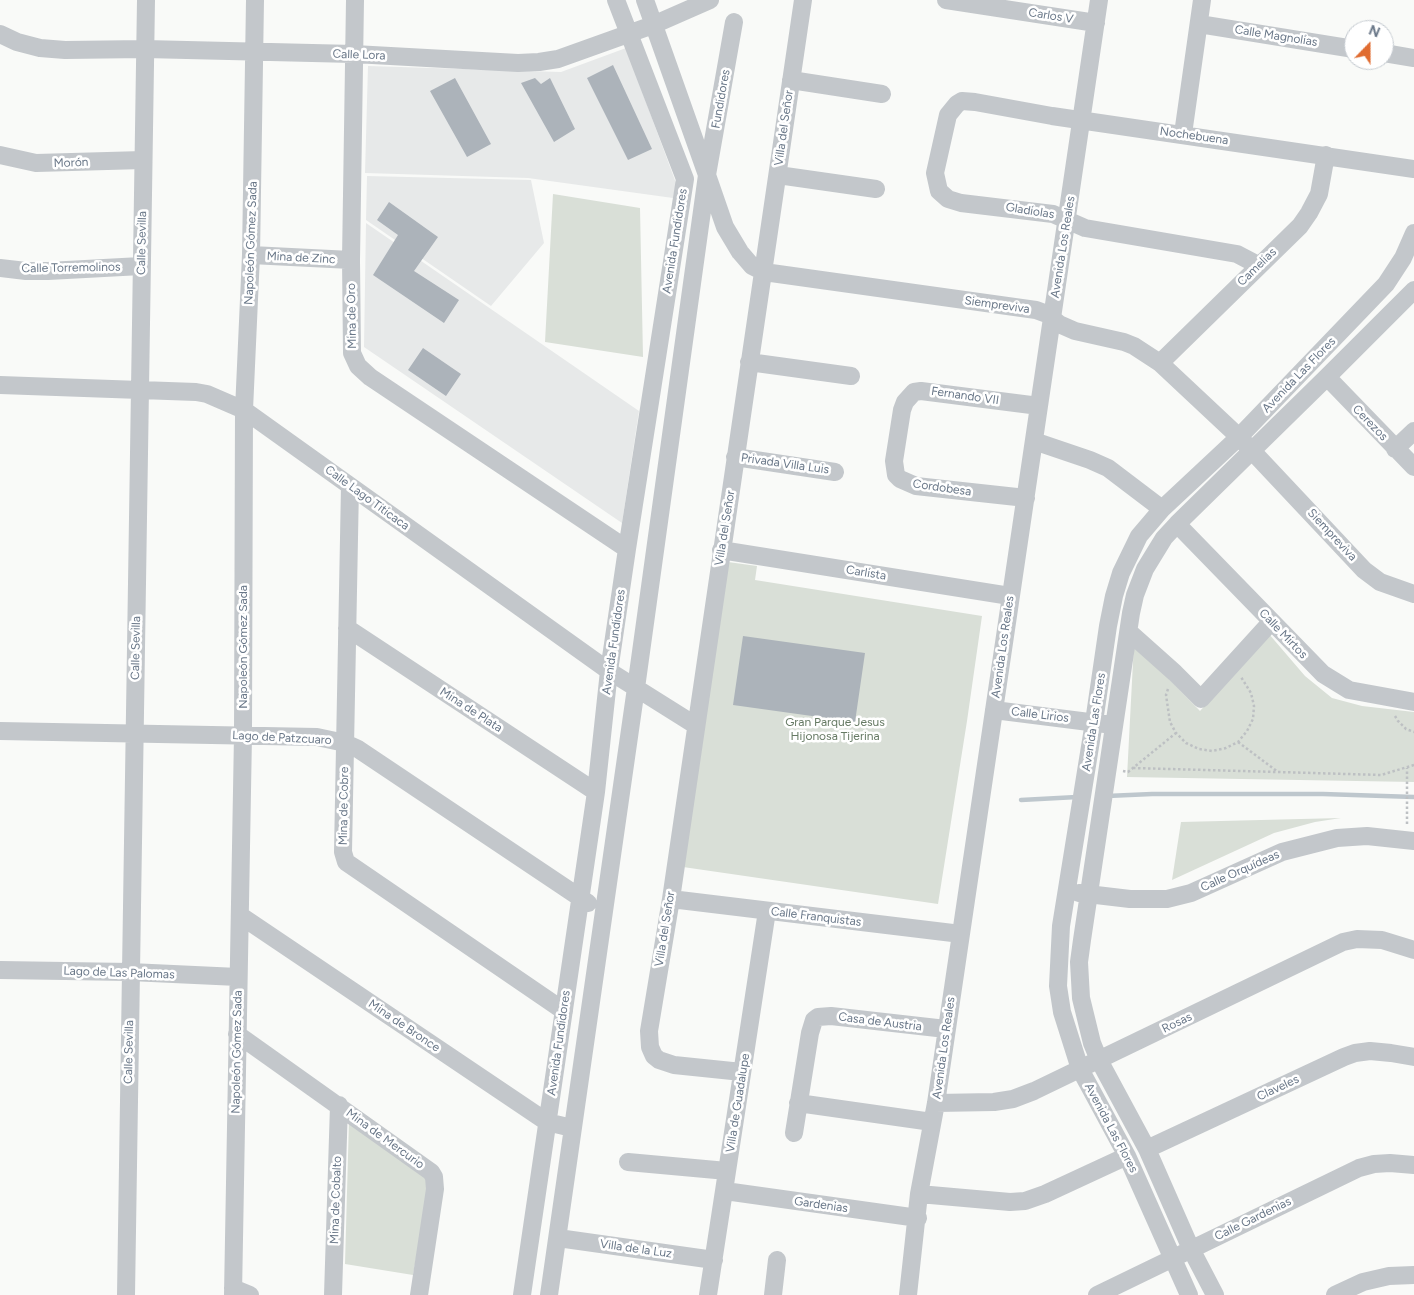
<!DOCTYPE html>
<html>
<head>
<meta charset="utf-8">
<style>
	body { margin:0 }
	#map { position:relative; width:1414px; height:1295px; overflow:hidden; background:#f9faf8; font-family:Figtree,sans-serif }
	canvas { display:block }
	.north { position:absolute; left:1344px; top:20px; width:50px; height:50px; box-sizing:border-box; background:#fff; border:1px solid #c3c9cf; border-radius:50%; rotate:22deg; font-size:14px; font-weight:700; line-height:20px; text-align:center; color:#697788 }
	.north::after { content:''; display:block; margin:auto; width:18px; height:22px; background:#e06c31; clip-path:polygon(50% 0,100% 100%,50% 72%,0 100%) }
</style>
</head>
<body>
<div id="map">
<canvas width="1414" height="1295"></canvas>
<div class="north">N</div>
</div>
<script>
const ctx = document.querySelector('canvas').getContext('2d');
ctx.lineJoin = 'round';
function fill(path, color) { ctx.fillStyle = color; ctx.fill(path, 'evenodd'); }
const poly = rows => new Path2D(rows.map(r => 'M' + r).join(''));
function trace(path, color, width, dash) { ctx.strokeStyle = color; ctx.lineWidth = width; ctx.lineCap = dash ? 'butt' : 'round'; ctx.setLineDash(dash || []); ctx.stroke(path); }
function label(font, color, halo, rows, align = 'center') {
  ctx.font = font + ' Figtree,sans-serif'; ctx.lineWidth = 5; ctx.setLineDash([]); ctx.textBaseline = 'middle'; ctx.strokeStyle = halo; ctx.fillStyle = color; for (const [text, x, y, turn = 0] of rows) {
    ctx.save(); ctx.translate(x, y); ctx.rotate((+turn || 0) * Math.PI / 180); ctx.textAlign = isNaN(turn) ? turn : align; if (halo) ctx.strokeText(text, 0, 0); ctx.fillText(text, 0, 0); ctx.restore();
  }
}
const built = poly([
	[626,48,676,183,673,198,528,178,365,173,368,66,561,72],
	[367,176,531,180,544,243,491,306,366,220],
	[366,223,639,411,622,523,364,347]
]);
const green = poly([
	[553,194,640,208,643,357,545,342],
	[728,562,757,566,755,580,982,616,967,721,938,904,683,867],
	[1269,634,1305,676,1332,698,1362,706,1414,712,1414,782,1127,777,1134,643,1200,711],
	[1341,818,1315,822,1274,833,1172,880,1181,822],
	[349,1120,431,1176,413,1275,345,1264]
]);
const stream = poly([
	[1107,796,1152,794,1323,794,1414,797],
	[1021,800,1077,797]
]);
const building = poly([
	[613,65,652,149,628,160,587,78],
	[455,78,491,144,467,157,430,91],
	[535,78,541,84,550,78,575,129,554,142,521,83],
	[389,202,438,237,414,271,459,300,444,323,373,275,398,235,377,220],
	[423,348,461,374,446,396,408,370],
	[743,636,865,653,855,722,733,705]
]);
const path = poly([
	[1168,689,1166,695,1170,722,1176,733,1186,743,1199,749,1212,751,1226,748,1238,742,1247,731,1253,719,1254,706,1251,693,1241,677],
	[1395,716,1398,721,1406,729,1414,732],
	[1238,742,1278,772,1381,775,1414,765],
	[1133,768,1277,772],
	[1123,771,1128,772,1176,733],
	[1407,824,1407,768]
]);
const minor = poly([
	[355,0,351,260,352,353,358,366,370,377,627,549],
	[946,0,1096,23],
	[734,22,707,175,725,227,740,252,752,266,764,272,1036,310,1047,314,1059,324,1075,331,1124,342,1134,346,1160,363,1239,437,1364,570,1380,582,1414,594],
	[1199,24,1354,49],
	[0,34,17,42,40,48,65,50,145,49,354,54,518,63,539,62,558,59,653,25,710,0],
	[1384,53,1414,58],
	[791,80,882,94],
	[1183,134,1202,0],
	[0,155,36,163,143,160],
	[778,175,876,189],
	[251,255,351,260],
	[1258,265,1237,254,1085,228,1053,214,961,203,948,199,939,191,935,173,948,115,957,104,962,101,975,102,1052,116,1414,169],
	[0,268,26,271,48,271,141,266],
	[749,362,851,376],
	[1160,363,1300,226,1309,213,1319,194,1326,155],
	[1327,377,1414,467],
	[0,385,196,392,207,394,244,410,609,671,695,725],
	[1034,441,1090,460,1108,468,1162,509],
	[1395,449,1414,431],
	[735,457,835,472],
	[350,486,343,852,346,862,564,1011],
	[1026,498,916,486,900,479,896,475,894,461,902,410,905,402,914,392,921,391,1039,406],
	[1177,524,1323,674,1349,690,1414,702],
	[721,550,1010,596],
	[347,628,596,792],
	[1129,632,1175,673,1201,699,1271,622],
	[994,710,1105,724],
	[0,731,317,737,345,743,358,749,588,903],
	[1079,893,1130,899,1167,899,1191,893,1282,852,1337,838,1367,836,1414,841],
	[671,899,961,934],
	[241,916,547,1122,572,1128],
	[0,970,130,972,238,977],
	[237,1034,431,1172,434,1177,435,1189,419,1295],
	[742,1072,674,1065,659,1060,654,1056,650,1047,649,1031,671,899,803,0],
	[798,1103,932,1122],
	[936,1103,994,1102,1013,1099,1034,1091,1343,942,1357,939,1382,940,1414,950],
	[794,1133,810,1033,814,1020,818,1017,831,1016,946,1029],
	[1147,1149,1344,1057,1355,1053,1370,1051,1391,1053,1414,1057],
	[628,1162,727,1171],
	[725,1191,918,1218],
	[919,1194,1010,1202,1025,1201,1045,1194,1127,1156],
	[558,1238,714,1260],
	[233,1288,250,1295],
	[126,1295,146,0],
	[233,1295,243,735,244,410,251,255,255,0],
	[333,1295,339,1105],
	[522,1295,596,792,609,671,627,549,685,179,616,0],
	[549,1295,636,688,707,175,645,0],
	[708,1295,767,911],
	[773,1295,777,1260],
	[908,1295,919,1194,936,1103,1099,0],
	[1097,1295,1359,1168,1374,1164,1390,1163,1414,1165],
	[1189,1295,1127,1156,1080,1069,1062,1012,1058,986,1061,926,1094,722,1108,626,1114,596,1121,573,1139,536,1162,509,1239,437,1386,284,1403,258,1414,233],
	[1215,1295,1191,1249,1147,1149,1099,1060,1092,1043,1081,998,1079,962,1082,940,1131,613,1135,595,1145,569,1164,538,1177,524,1327,377,1414,290],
	[1335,1295,1363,1282,1389,1276,1414,1275]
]);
const streetNames = [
	["Carlos V",1051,16,9],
	["Calle Magnolias",1276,36,9],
	["Calle Lora",359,55,2],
	["Fundidores",721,99,-80],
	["Villa del Señor",784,128,-82],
	["Nochebuena",1194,136,8],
	["Morón",71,163,-2],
	["Gladiolas",1030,211,9],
	["Avenida Fundidores",675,241,-81],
	["Calle Sevilla",142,243,-89],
	["Napoleón Gómez Sada",251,243,-88],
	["Avenida Los Reales",1063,247,-81],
	["Mina de Zinc",301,258,3],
	["Camelias",1257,267,-44],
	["Calle Torremolinos",71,268,-1],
	["Siempreviva",997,305,8],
	["Mina de Oro",352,316,-91],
	["Avenida Las Flores",1299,375,-46],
	["Fernando VII",965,396,8],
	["Cerezos",1370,423,46],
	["Privada Villa Luis",785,464,8],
	["Cordobesa",942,488,8],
	["Calle Lago Titicaca",367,498,36],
	["Villa del Señor",725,528,-81],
	["Siempreviva",1332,535,47],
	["Carlista",866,573,9],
	["Calle Mirtos",1283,634,46],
	["Avenida Fundidores",614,642,-82],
	["Napoleón Gómez Sada",243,647,-90],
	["Avenida Los Reales",1003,647,-82],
	["Calle Sevilla",136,648,-89],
	["Mina de Plata",471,710,33],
	["Calle Lirios",1040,715,7],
	["Avenida Las Flores",1094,722,-81],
	["Lago de Patzcuaro",282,738,3],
	["Mina de Cobre",344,806,-89],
	["Calle Orquídeas",1240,871,-24],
	["Calle Franquistas",816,917,7],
	["Villa del Señor",665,929,-81],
	["Lago de Las Palomas",119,973,2],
	["Casa de Austria",880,1022,7],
	["Rosas",1177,1023,-26],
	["Mina de Bronce",404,1026,34],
	["Avenida Fundidores",559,1043,-82],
	["Avenida Los Reales",944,1048,-82],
	["Calle Sevilla",129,1052,-89],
	["Napoleón Gómez Sada",237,1052,-89],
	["Claveles",1278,1088,-25],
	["Villa de Guadalupe",738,1103,-81],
	["Avenida Las Flores",1111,1128,62],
	["Mina de Mercurio",385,1139,36],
	["Mina de Cobalto",336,1200,-88],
	["Gardenias",821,1205,8],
	["Calle Gardenias",1253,1219,-26],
	["Villa de la Luz",636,1249,8]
];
const parkNames = [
	["Gran Parque Jesus",835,722],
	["Hijonosa Tijerina",835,736]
];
fill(built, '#e7e9e9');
fill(green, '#d9dfd7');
trace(stream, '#bec7cd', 4.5);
fill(building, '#acb3ba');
trace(path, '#bdc0c3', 2.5, [2.5, 2.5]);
trace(minor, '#c3c7cb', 18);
label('12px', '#697788', '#fff', streetNames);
label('12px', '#667a64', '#fff', parkNames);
</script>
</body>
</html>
